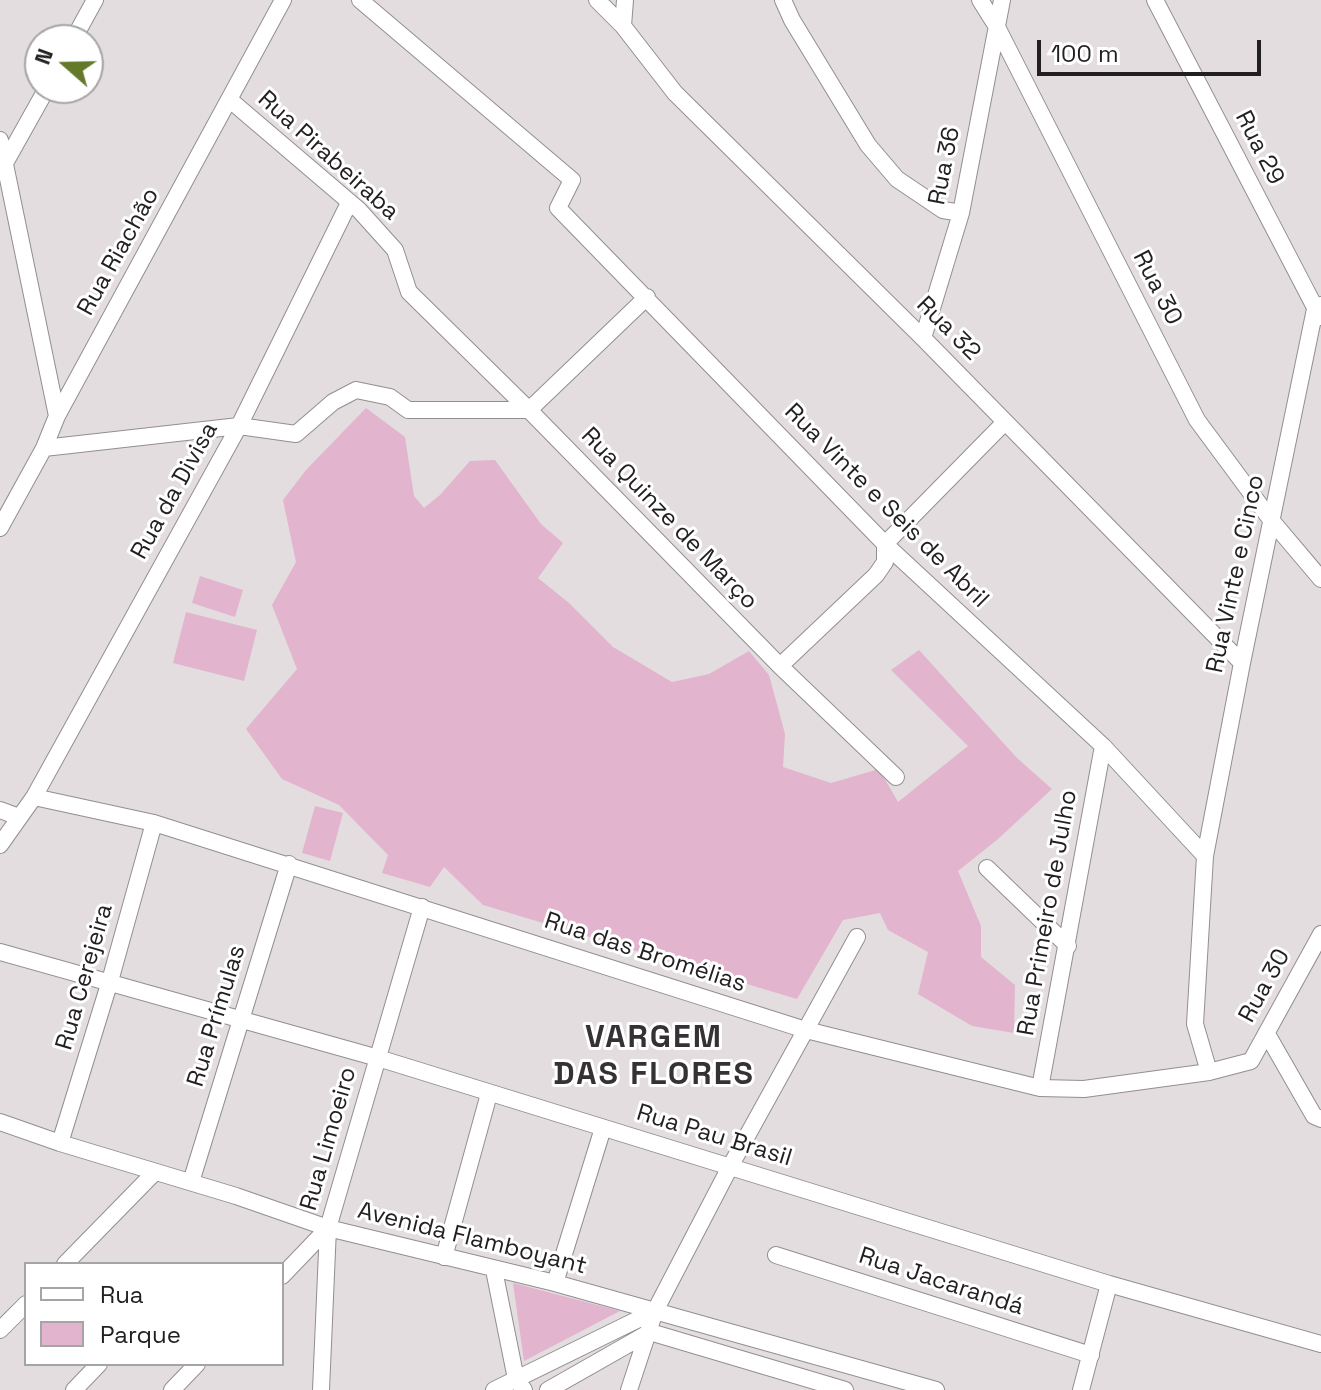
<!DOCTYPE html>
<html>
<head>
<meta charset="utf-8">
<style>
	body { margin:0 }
	#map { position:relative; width:1321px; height:1390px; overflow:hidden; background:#e3dde0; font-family:"Space Grotesk",sans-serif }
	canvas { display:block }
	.legend { position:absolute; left:24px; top:1262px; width:260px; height:104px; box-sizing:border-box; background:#fff; border:2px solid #a6a5a6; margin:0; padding:10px 14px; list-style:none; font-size:24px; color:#211f20 }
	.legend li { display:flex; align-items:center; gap:16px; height:40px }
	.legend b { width:40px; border:2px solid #a6a5a6 }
	.north { position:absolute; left:24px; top:24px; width:80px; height:80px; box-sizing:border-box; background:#fff; border:2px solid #a6a5a6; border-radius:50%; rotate:290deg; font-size:22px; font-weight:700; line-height:32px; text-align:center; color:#211f20 }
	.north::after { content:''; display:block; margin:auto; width:28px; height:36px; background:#64792a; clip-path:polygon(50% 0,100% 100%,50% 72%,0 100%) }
	.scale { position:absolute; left:1037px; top:40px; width:224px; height:36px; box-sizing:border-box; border:4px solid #211f20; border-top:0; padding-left:10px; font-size:24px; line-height:28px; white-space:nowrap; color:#211f20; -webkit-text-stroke:6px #fff; paint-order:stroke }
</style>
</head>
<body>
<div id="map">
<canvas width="1321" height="1390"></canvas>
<ul class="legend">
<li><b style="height:10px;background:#fff"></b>Rua</li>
<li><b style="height:22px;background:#e2b4ce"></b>Parque</li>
</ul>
<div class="north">N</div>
<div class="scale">100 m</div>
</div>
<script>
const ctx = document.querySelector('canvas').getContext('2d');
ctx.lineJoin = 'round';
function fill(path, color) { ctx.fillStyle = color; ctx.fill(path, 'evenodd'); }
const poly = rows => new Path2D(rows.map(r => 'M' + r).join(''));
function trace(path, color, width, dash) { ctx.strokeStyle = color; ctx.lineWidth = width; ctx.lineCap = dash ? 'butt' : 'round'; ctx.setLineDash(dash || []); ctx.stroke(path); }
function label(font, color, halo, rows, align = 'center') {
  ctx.font = font + ' "Space Grotesk",sans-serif'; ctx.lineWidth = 6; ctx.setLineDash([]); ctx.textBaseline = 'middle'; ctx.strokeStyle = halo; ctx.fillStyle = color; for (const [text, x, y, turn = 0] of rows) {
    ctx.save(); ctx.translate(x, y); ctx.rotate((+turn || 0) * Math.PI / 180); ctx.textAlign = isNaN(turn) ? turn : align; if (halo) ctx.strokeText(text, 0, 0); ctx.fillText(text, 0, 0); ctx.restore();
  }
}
const green = poly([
	[366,408,405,437,414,496,424,508,440,495,470,461,495,460,541,524,563,543,538,578,569,603,613,647,672,682,709,674,749,651,769,675,785,734,783,767,831,783,879,769,898,802,968,746,891,670,919,650,1017,758,1052,789,998,839,958,871,981,926,981,957,1015,985,1014,1033,972,1026,918,994,928,952,888,930,880,913,843,920,797,999,483,905,444,867,430,887,382,873,388,855,339,805,282,779,246,729,297,669,272,605,296,562,283,500,306,470],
	[200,576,243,590,235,617,192,603],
	[186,612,257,630,244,681,173,663],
	[315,806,343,813,330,861,302,853],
	[513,1283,620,1311,524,1361]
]);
const minor = poly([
	[360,0,572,180,558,208,885,544,1103,746,1205,856],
	[597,0,623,26,675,93,923,338,1242,663],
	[783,0,792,20,868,145,897,179,943,210,961,213],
	[980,0,997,27,1197,420,1271,520,1321,579],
	[1155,0,1320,317],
	[623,26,625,0],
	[73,40,95,0],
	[230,100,359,210,395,250,409,292,529,410,780,666,896,777],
	[0,140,57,416],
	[5,163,47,88],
	[923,338,961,213,1002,0],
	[44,448,239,426,296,434,333,402,356,390,390,397,408,410,529,410,647,297],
	[0,528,44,448,57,416,283,0],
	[780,666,876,575,885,562,885,544,1005,422],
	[34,797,154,823,806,1030,1040,1088,1084,1089,1209,1072,1251,1061,1321,934],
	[0,810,19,817],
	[0,845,34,797,239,426,349,203],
	[987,868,1068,946],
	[0,952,378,1058,1109,1284,1321,1344],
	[1267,1034,1314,1116,1321,1119],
	[1209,1072,1195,1024,1205,856,1242,663,1315,309,1321,305],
	[1040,1088,1103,746],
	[0,1122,60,1143,236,1196,328,1228,555,1283,936,1390],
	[60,1143,110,981,154,823],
	[191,1182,289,864],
	[776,1255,1091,1355],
	[444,1257,489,1094],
	[65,1264,155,1172],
	[494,1270,516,1379,524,1390],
	[282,1276,328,1228],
	[555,1283,603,1128],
	[0,1330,26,1304],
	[74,1390,99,1364],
	[172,1390,197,1364],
	[321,1390,328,1228,422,907],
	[494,1390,655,1311],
	[548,1390,650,1332,845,1390],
	[629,1390,655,1311,731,1165,857,937],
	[1081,1390,1109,1284]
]);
const streetNames = [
	["Rua 29",1259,148,63],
	["Rua Pirabeiraba",328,156,42],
	["Rua 36",945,166,-79],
	["Rua Riachão",119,252,-61],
	["Rua 30",1157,288,63],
	["Rua 32",948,329,45],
	["Rua da Divisa",175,491,-61],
	["Rua Vinte e Seis de Abril",886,506,45],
	["Rua Quinze de Março",669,519,46],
	["Rua Vinte e Cinco",1236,574,-78],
	["Rua Primeiro de Julho",1048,913,-80],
	["Rua das Bromélias",645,953,18],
	["Rua Cerejeira",85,977,-74],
	["Rua 30",1265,986,-61],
	["Rua Prímulas",217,1016,-73],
	["Rua Pau Brasil",714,1136,17],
	["Rua Limoeiro",329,1139,-74],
	["Avenida Flamboyant",472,1239,14],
	["Rua Jacarandá",941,1282,18]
];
const districtNames = [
	["VARGEM",654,1038],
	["DAS FLORES",654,1075]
];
fill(green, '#e2b4ce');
trace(minor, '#938e91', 18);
trace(minor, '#fff', 16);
label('24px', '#211f20', '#fff', streetNames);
ctx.letterSpacing = '2px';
label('bold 32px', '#363134', '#fff', districtNames);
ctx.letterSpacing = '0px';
</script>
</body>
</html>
